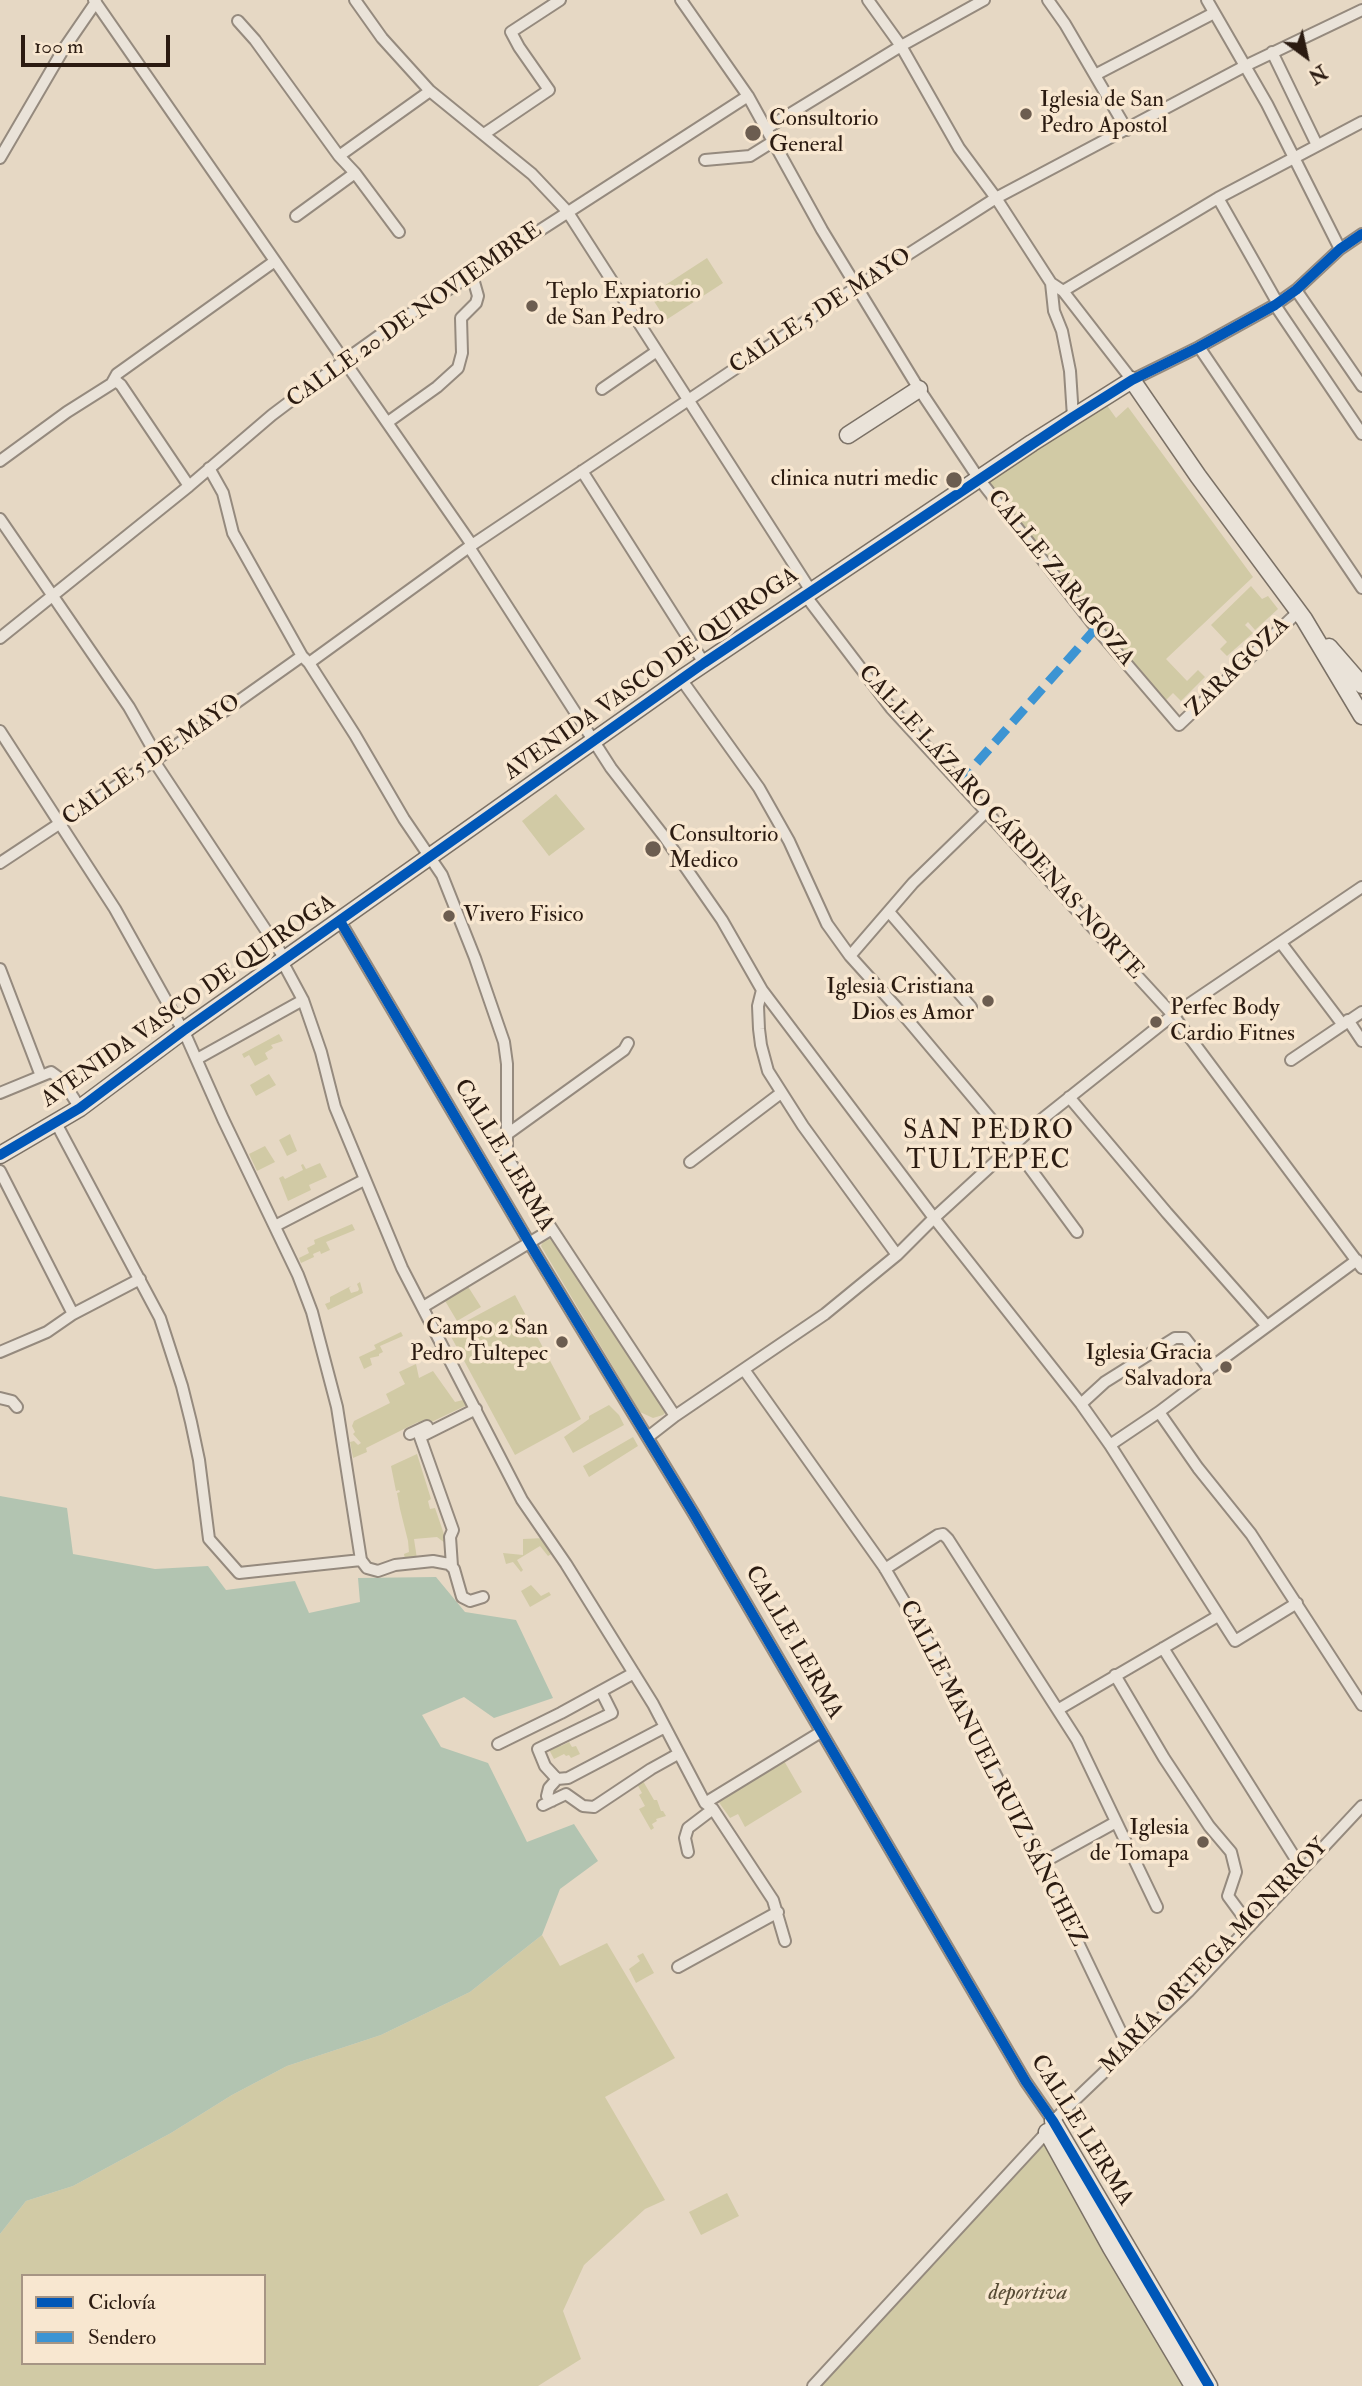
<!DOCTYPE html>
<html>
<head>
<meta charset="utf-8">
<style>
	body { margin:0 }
	#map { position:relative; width:1362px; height:2386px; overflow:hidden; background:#e6d8c4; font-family:"IM FELL Double Pica",serif }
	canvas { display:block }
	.legend { position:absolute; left:21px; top:2274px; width:245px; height:91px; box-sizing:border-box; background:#f8e7d0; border:2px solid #a69584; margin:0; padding:9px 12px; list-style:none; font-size:21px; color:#2b1b11 }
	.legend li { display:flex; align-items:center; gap:14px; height:35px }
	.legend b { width:35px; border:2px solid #a69584 }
	.north { position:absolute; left:1271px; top:21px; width:70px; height:70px; -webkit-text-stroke:5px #f8e7d0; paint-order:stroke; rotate:147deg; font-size:19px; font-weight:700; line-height:28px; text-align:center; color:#2b1b11 }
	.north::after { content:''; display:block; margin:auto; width:24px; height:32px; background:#2b1b11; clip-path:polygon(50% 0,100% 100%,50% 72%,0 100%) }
	.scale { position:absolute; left:21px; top:35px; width:149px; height:32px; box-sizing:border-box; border:4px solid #2b1b11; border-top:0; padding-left:9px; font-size:21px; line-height:24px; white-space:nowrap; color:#2b1b11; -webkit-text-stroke:5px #f8e7d0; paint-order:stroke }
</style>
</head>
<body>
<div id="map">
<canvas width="1362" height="2386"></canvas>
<ul class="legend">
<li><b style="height:9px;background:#0057b8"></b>Ciclovía</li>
<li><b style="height:9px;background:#3c94d3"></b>Sendero</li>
</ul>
<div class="north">N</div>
<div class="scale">100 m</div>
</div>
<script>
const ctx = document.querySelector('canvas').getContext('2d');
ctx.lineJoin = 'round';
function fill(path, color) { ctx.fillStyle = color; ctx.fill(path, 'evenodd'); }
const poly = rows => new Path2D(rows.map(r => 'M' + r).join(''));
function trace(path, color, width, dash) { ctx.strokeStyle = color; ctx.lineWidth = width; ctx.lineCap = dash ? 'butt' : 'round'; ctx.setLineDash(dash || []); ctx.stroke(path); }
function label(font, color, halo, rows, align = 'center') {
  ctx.font = font + ' "IM FELL Double Pica",serif'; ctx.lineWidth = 7; ctx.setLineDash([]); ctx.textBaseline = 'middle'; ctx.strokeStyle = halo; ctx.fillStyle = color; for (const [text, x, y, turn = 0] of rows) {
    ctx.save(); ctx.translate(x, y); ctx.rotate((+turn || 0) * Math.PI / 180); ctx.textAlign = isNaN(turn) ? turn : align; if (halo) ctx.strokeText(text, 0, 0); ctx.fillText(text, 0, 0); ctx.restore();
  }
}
const green = poly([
	[707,258,723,283,666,320,650,295],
	[1106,404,1116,418,1128,407,1253,577,1166,659,1187,681,1198,670,1205,677,1181,701,1173,693,1164,702,985,481],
	[1251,586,1262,599,1268,596,1278,609,1255,630,1248,622,1245,625,1253,633,1227,656,1220,649,1227,642,1211,625],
	[556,794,585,829,549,856,522,821],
	[279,1034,283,1041,271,1045,273,1048,265,1053,268,1059,255,1066,249,1055,244,1058,242,1054],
	[269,1074,276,1085,256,1096,250,1085],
	[290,1134,297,1151,287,1156,279,1140],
	[265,1146,275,1162,257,1171,249,1154],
	[320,1163,327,1177,309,1185,311,1190,288,1201,279,1178,283,1176,285,1179,303,1170,301,1165,303,1164,306,1169],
	[352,1224,355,1230,326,1242,330,1250,321,1254,320,1251,313,1254,314,1257,301,1263,299,1258,309,1253,307,1248,315,1244,314,1240],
	[550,1238,582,1283,666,1412,663,1415,653,1418,640,1412,541,1246,544,1239],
	[360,1282,363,1293,328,1310,325,1304,330,1302,330,1297,351,1286,349,1288,351,1293,358,1291,359,1289,357,1284],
	[467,1285,481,1307,457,1321,444,1299],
	[515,1295,581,1419,515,1455,448,1331],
	[401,1332,403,1336,380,1346,383,1352,379,1354,379,1356,370,1358,372,1365,364,1369,359,1357,376,1349,374,1345],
	[416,1364,419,1378,433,1371,455,1402,463,1400,467,1405,421,1427,418,1422,366,1448,367,1452,353,1458,350,1442,354,1441,358,1445,361,1443,353,1434,355,1432,352,1426,354,1421,390,1403,386,1394,405,1384,399,1372],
	[609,1405,619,1415,624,1425,573,1453,564,1437,589,1419,589,1416],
	[633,1437,638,1446,589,1477,583,1466],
	[417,1454,431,1499,428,1501,430,1509,435,1508,447,1543,447,1554,445,1543,437,1537,414,1539,417,1559,405,1559,404,1554,409,1552,408,1541,400,1509,397,1493,400,1492,399,1490,396,1491,391,1466],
	[544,1538,553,1553,548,1556,540,1546,517,1560,523,1570,521,1572,513,1562,506,1564,503,1553,523,1555,523,1539],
	[531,1585,541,1596,549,1592,551,1595,530,1607,521,1591],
	[558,1741,561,1746,569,1742,572,1747,576,1746,580,1754,571,1758,569,1755,566,1756,564,1754,554,1759,547,1746],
	[783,1759,802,1792,745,1827,738,1814,730,1818,718,1801],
	[643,1781,654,1800,657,1800,661,1811,663,1811,666,1816,656,1819,657,1821,652,1824,654,1828,651,1830,639,1809,645,1806,639,1795,642,1793,637,1784],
	[542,1935,560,1966,607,1943,675,2058,605,2097,665,2200,645,2209,584,2265,563,2311,581,2359,538,2386,0,2386,0,2234,26,2201,73,2186,171,2133,232,2095,287,2066,381,2035,470,1992],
	[23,2276,264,2276,264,2363,23,2363],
	[643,1953,654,1973,636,1983,629,1969,640,1961,637,1956],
	[1050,2135,1193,2386,819,2386],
	[727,2193,739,2216,701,2235,689,2212]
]);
const water = poly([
	[0,1496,67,1508,73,1554,155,1569,208,1566,226,1590,295,1581,309,1613,360,1602,358,1578,436,1577,465,1612,516,1620,553,1698,494,1718,464,1697,422,1715,441,1747,488,1763,527,1842,574,1824,598,1861,560,1889,542,1935,470,1992,381,2035,287,2066,232,2095,171,2133,73,2186,26,2201,0,2234]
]);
const street = poly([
	[94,0,472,545],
	[355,0,382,38,430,91,532,174,567,211,811,591],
	[681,0,748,96,822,230,919,389,979,479,1096,628,1179,725,1298,612],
	[868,0,901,46,959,148,996,198,1051,283,1063,291,1132,380,1199,347,1275,305,1296,290,1340,249,1362,234],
	[1048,0,1065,24,1127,130],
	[1207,0,1267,104,1340,249],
	[238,21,255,40,339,156,355,173,399,232],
	[1272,52,1317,145],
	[1095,75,1214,13],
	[767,128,901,46,984,0],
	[484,134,549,90,519,47,511,32,560,0],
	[339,156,430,91],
	[0,158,63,50,96,2],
	[705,160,750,156,774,141],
	[1218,198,1277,302],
	[296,216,355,173],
	[1051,283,1054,311,1062,331,1070,371,1073,417],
	[1296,290,1362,386],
	[1063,291,1218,198,1362,122],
	[1275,305,1362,434],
	[1199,347,1362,588],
	[112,383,117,374,275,261],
	[602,389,657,351],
	[388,422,437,387,458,368,462,353,461,318,476,303,478,296,472,275],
	[0,461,67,412,116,381,121,385,189,486],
	[209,468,223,493,233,533,302,656,309,663,355,735,404,819,442,875,475,958,504,1042,507,1064,507,1157,546,1220,675,1416],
	[582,471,704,663],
	[0,519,129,707,158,758],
	[469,547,611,768,663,835,722,920,762,990,934,1218,1081,1404,1110,1445,1235,1641,1297,1603],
	[805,595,891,708,1173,1015,1362,1268],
	[0,638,189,486,272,415,345,360,401,320,748,96],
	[309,663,469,547,857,287,996,198,1245,66,1362,10],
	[681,679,759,788,789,841,827,924,850,956,907,1019,1013,1145,1077,1232],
	[0,731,115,909,186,1036,223,1119,298,1275,312,1312,337,1407,361,1560,367,1568,378,1571,395,1565,433,1561,449,1564,454,1569,462,1597,470,1601,483,1597],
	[154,761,285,959],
	[0,863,154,761,302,656],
	[890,913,971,1007],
	[340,921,536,1254,694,1514,1026,2082,1053,2121],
	[1281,943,1343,1025],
	[850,956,913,883,986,812],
	[282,961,303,1000,321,1052,335,1107,402,1268,522,1500,566,1564,653,1704,705,1803,713,1809,773,1900,785,1941],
	[0,969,41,1076],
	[762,990,758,1006,759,1029,761,1045,768,1071,803,1126,897,1255],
	[1348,1020,1362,1041],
	[197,1059,303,1000],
	[1291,1060,1362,1012],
	[0,1093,51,1072,62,1080,80,1108],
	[1069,1097,1167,1213,1266,1325],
	[56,1123,160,1318,182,1386,191,1422,199,1460,209,1539,239,1573,361,1560],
	[506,1135,624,1050,628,1043],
	[690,1162,781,1093],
	[0,1171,73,1314,47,1332,0,1352],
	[275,1226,364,1180],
	[423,1307,552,1229],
	[73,1314,140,1279],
	[745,1371,884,1567,934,1652,940,1671,964,1713,1027,1836,1128,2047],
	[0,1398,12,1401,17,1407],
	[1081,1404,1105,1382,1175,1338,1185,1338,1209,1369],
	[1159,1412,1198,1468,1251,1534,1362,1705],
	[410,1434,427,1426],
	[648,1437,675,1416,825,1314,897,1255,934,1218,1041,1120,1173,1015,1362,887],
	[1110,1445,1159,1412,1204,1378,1209,1369,1357,1260],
	[452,1566,450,1537,453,1530,420,1437,476,1409],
	[885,1569,938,1535,943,1534,948,1539,1077,1740,1157,1907],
	[1163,1648,1302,1869],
	[1115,1675,1164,1758,1209,1826,1231,1852,1236,1872,1228,1896,1250,1926],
	[601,1691,612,1713,538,1749,545,1766,557,1779,568,1778,665,1727],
	[1059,1709,1218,1616],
	[498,1744,561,1713,634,1673],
	[552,1801,547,1796,549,1788,557,1779],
	[705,1803,821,1732],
	[543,1805,566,1794,583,1806,594,1807,651,1769,678,1754],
	[688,1852,685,1838,688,1828,713,1809],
	[1040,1864,1116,1822],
	[678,1967,778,1912],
	[813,2386,1047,2132,1053,2121,1188,1992,1362,1806]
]);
const secondary = poly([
	[848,435,919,389],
	[1329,647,1362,685],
	[0,1155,80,1108,183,1031,681,679,1032,443,1132,380,1198,476,1304,619,1362,716],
	[1053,2121,1209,2386],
	[1047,2132,1111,2248,1193,2386]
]);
const quiet = poly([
	[959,783,1096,628]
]);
const cycleway = poly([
	[340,921,536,1254,694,1514,1026,2082,1053,2121,1209,2386],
	[0,1155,80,1108,183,1031,704,663,1073,417,1132,380,1199,347,1275,305,1296,290,1340,249,1362,234]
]);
const markers = [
	[1026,114,7,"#6c5d50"],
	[753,133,9,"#6c5d50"],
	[532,306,7,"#6c5d50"],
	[954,480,9,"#6c5d50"],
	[653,849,9,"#6c5d50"],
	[449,916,7,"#6c5d50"],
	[988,1001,7,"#6c5d50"],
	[1156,1022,7,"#6c5d50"],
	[562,1342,7,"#6c5d50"],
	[1226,1367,7,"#6c5d50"],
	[1203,1842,7,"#6c5d50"]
];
const poiNames = [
	["Iglesia de San",1040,101],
	["Pedro Apostol",1040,127],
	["Consultorio",769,120],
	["General",769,146],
	["Teplo Expiatorio",546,293],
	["de San Pedro",546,319],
	["clinica nutri medic",938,480,"right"],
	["Consultorio",669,836],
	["Medico",669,862],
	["Vivero Fisico",463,916],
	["Iglesia Cristiana",974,988,"right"],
	["Dios es Amor",974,1014,"right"],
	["Perfec Body",1170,1009],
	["Cardio Fitnes",1170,1035],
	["Campo 2 San",548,1329,"right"],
	["Pedro Tultepec",548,1355,"right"],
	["Iglesia Gracia",1212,1354,"right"],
	["Salvadora",1212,1380,"right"],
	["Iglesia",1189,1829,"right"],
	["de Tomapa",1189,1855,"right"]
];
const streetNames = [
	["CALLE 5 DE MAYO",821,312,-33],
	["CALLE 20 DE NOVIEMBRE",415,316,-35],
	["CALLE ZARAGOZA",1060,579,51],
	["ZARAGOZA",1239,668,-44],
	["AVENIDA VASCO DE QUIROGA",652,675,-35],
	["CALLE 5 DE MAYO",152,761,-35],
	["CALLE LÁZARO CÁRDENAS NORTE",1000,823,48],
	["AVENIDA VASCO DE QUIROGA",189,1002,-35],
	["CALLE LERMA",503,1156,59],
	["CALLE LERMA",793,1643,60],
	["CALLE MANUEL RUIZ SÁNCHEZ",992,1774,63],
	["MARÍA ORTEGA MONRROY",1215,1957,-46],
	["CALLE LERMA",1081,2131,58]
];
const parkNames = [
	["deportiva",1028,2294]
];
const quarterNames = [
	["SAN PEDRO",989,1132],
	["TULTEPEC",989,1162]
];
fill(green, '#d1caa5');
fill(water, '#b2c4b1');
trace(street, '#958a7e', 14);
trace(secondary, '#7b7166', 19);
trace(street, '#eae3d9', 10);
trace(secondary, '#eae3d9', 16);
trace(quiet, '#3c94d3', 9, [18, 9]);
trace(cycleway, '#0057b8', 10);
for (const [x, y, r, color] of markers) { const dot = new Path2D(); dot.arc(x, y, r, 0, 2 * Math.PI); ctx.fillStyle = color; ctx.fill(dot); trace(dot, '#f8e7d0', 2.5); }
label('23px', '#2b1b11', '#f8e7d0', poiNames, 'left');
label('23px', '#2b1b11', '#f8e7d0', streetNames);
label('italic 23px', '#584c36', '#f8e7d0', parkNames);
ctx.letterSpacing = '2px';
label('26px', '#2b1b11', '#f8e7d0', quarterNames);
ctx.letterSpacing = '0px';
</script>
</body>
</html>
